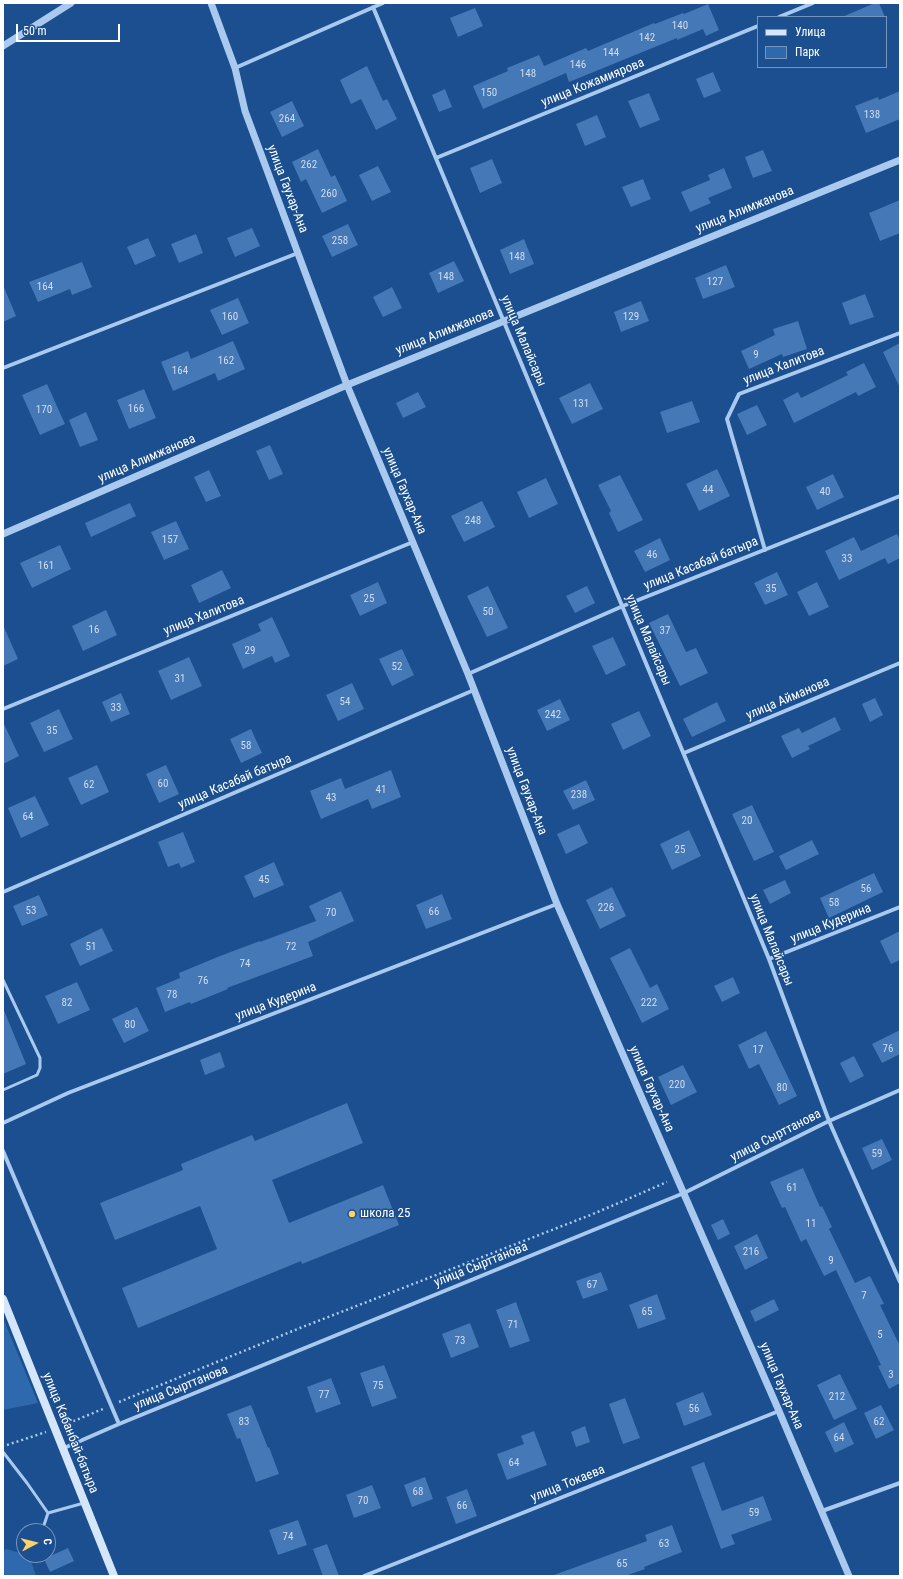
<!DOCTYPE html>
<html>
<head>
<meta charset="utf-8">
<style>
	body { margin:0 }
	#map { position:relative; width:903px; height:1579px; overflow:hidden; background:#1b4f8f; font-family:"Roboto Condensed",sans-serif }
	canvas { display:block }
	.frame { position:absolute; inset:0; border:4px solid #fff; pointer-events:none }
	.legend { position:absolute; left:757px; top:16px; width:130px; height:52px; box-sizing:border-box; background:#1b4f8f; border:1px solid #7695bc; margin:0; padding:5px 7px; list-style:none; font-size:12px; color:#fff }
	.legend li { display:flex; align-items:center; gap:8px; height:20px }
	.legend b { width:20px; border:1px solid #7695bc }
	.north { position:absolute; left:16px; top:1523px; width:40px; height:40px; box-sizing:border-box; background:#1b4f8f; border:1px solid #7695bc; border-radius:50%; rotate:83deg; font-size:11px; font-weight:700; line-height:16px; text-align:center; color:#fff }
	.north::after { content:''; display:block; margin:auto; width:14px; height:18px; background:#ffd166; clip-path:polygon(50% 0,100% 100%,50% 72%,0 100%) }
	.scale { position:absolute; left:16px; top:24px; width:104px; height:18px; box-sizing:border-box; border:2px solid #fff; border-top:0; padding-left:5px; font-size:12px; line-height:14px; white-space:nowrap; color:#fff; -webkit-text-stroke:3px #1b4f8f; paint-order:stroke }
</style>
</head>
<body>
<div id="map">
<canvas width="903" height="1579"></canvas>
<div class="frame"></div>
<ul class="legend">
<li><b style="height:5px;background:#d6e6fa"></b>Улица</li>
<li><b style="height:11px;background:#2e69ad"></b>Парк</li>
</ul>
<div class="north">С</div>
<div class="scale">50 m</div>
</div>
<script>
const ctx = document.querySelector('canvas').getContext('2d');
ctx.lineJoin = 'round';
function fill(path, color) { ctx.fillStyle = color; ctx.fill(path, 'evenodd'); }
const poly = rows => new Path2D(rows.map(r => 'M' + r).join(''));
function trace(path, color, width, dash) { ctx.strokeStyle = color; ctx.lineWidth = width; ctx.lineCap = dash ? 'butt' : 'round'; ctx.setLineDash(dash || []); ctx.stroke(path); }
function label(font, color, halo, rows, align = 'center') {
  ctx.font = font + ' "Roboto Condensed",sans-serif'; ctx.lineWidth = 3; ctx.setLineDash([]); ctx.textBaseline = 'middle'; ctx.strokeStyle = halo; ctx.fillStyle = color; for (const [text, x, y, turn = 0] of rows) {
    ctx.save(); ctx.translate(x, y); ctx.rotate((+turn || 0) * Math.PI / 180); ctx.textAlign = isNaN(turn) ? turn : align; if (halo) ctx.strokeText(text, 0, 0); ctx.fillText(text, 0, 0); ctx.restore();
  }
}
const green = poly([
	[3,1318,38,1403,3,1410],
	[6,1549,29,1555,36,1576,3,1576,3,1551]
]);
const building = poly([
	[875,3,879,3,885,17,842,17],
	[708,4,719,30,706,36,703,29,677,40,677,38,569,82,566,73,483,109,473,86,508,71,507,68,539,55,544,66,586,48,588,51,654,23,655,24,683,13,684,14],
	[475,8,483,26,458,37,450,18],
	[367,66,383,101,387,99,397,119,376,130,361,99,351,104,340,80],
	[713,72,721,91,704,98,696,79],
	[445,89,452,107,439,112,432,95],
	[900,91,900,119,866,133,855,106,878,97,879,100],
	[649,93,660,120,640,128,628,101],
	[292,101,304,126,282,137,270,112],
	[597,115,606,137,585,146,576,124],
	[318,149,331,177,335,175,347,201,322,213,306,179,301,182,292,162],
	[763,150,772,171,753,178,745,157],
	[492,159,502,183,480,193,470,168],
	[378,166,391,192,372,201,359,175],
	[724,168,732,188,708,198,711,203,690,212,681,192,710,180,708,175],
	[643,179,651,199,631,207,622,187],
	[900,200,900,233,880,241,869,213],
	[348,224,358,245,332,257,322,236],
	[252,228,260,246,235,257,227,238],
	[196,234,203,253,179,263,171,244],
	[148,238,156,256,135,265,127,247],
	[524,239,534,264,510,274,500,250],
	[454,261,464,281,438,293,429,273],
	[82,262,92,287,72,295,70,289,38,302,29,282],
	[726,265,735,287,703,299,695,278],
	[3,285,16,316,3,322],
	[392,287,402,308,383,317,373,297],
	[865,294,874,317,850,325,842,303],
	[238,298,249,323,222,335,210,310],
	[641,301,649,321,621,332,614,312],
	[798,321,807,349,783,357,782,354,749,369,741,351,775,335,773,329],
	[233,341,245,369,218,381,215,373,173,391,161,362,188,351,191,359],
	[900,343,900,388,883,352],
	[864,363,876,387,858,396,856,392,794,423,783,400,798,392,801,398,848,375,846,372],
	[590,383,603,409,572,424,559,398],
	[47,384,65,424,40,435,22,395],
	[144,389,156,418,129,429,117,400],
	[418,392,426,407,403,418,396,403],
	[692,401,700,422,667,433,660,412],
	[757,405,767,425,747,435,737,414],
	[86,412,98,440,80,447,69,420],
	[270,445,283,474,269,480,256,451],
	[717,469,730,496,699,511,686,484],
	[209,470,221,496,206,502,194,477],
	[833,474,844,497,817,510,806,487],
	[620,475,643,520,618,532,609,513,611,511,598,485],
	[546,478,558,504,529,518,517,492],
	[482,501,495,527,464,542,451,516],
	[130,503,136,516,91,537,85,523],
	[176,521,189,549,164,560,151,532],
	[897,534,900,540,900,558,888,564,885,558,839,580,825,551,854,537,861,551],
	[660,538,670,560,645,572,634,551],
	[60,545,71,569,32,588,20,563],
	[222,570,231,588,199,603,191,585],
	[777,572,788,595,765,605,754,583],
	[378,582,387,603,360,616,350,595],
	[817,582,829,607,809,616,797,592],
	[488,586,508,628,487,637,467,596],
	[587,586,595,603,575,613,566,596],
	[106,610,117,635,83,651,72,626],
	[668,614,686,652,696,648,708,673,680,686,649,623],
	[272,617,290,656,275,663,272,656,243,669,232,644,261,631,258,624],
	[3,625,18,659,3,666],
	[613,637,626,665,606,675,592,646],
	[402,649,414,675,392,686,379,659],
	[189,657,202,686,171,700,158,671],
	[352,683,364,709,338,721,326,695],
	[121,693,130,714,111,722,102,702],
	[875,698,883,715,870,722,862,704],
	[560,699,570,720,547,731,537,710],
	[717,702,726,721,692,737,683,719],
	[59,709,73,739,44,752,30,723],
	[639,711,651,736,623,750,611,724],
	[835,717,841,730,808,746,810,749,792,758,781,736,799,728,802,733],
	[3,722,19,756,3,764],
	[251,729,262,753,241,763,230,739],
	[97,765,109,792,81,805,68,778],
	[166,765,179,794,159,803,146,774],
	[391,770,401,797,372,809,368,799,321,819,310,791,341,778,345,789],
	[586,780,595,800,573,810,563,791],
	[35,796,49,825,21,838,8,808],
	[752,805,774,852,754,861,732,814],
	[579,824,588,843,566,854,557,834],
	[689,830,701,856,672,870,660,844],
	[183,832,195,862,181,868,179,863,168,867,158,842],
	[812,840,819,854,786,870,779,856],
	[274,862,284,885,254,898,244,876],
	[874,873,883,892,829,918,820,898],
	[785,880,791,893,770,904,763,890],
	[612,887,626,916,600,929,586,900],
	[341,891,354,921,308,942,313,956,227,988,228,989,191,1004,190,1002,165,1012,156,988,180,978,179,973,220,956,260,941,260,942,316,921,309,906],
	[442,894,452,919,426,929,416,905],
	[39,895,48,915,22,926,13,906],
	[102,928,113,951,80,966,70,944],
	[900,931,900,960,891,964,880,941],
	[630,948,650,988,657,984,669,1009,642,1023,610,958],
	[733,977,740,993,722,1002,714,986],
	[77,982,90,1010,58,1024,45,996],
	[137,1007,149,1031,124,1043,112,1019],
	[3,1008,26,1064,3,1074],
	[900,1030,900,1054,882,1063,872,1044],
	[766,1031,797,1096,779,1105,759,1064,749,1069,738,1045],
	[220,1052,225,1067,205,1075,200,1060],
	[854,1056,864,1076,850,1083,840,1063],
	[683,1065,697,1092,671,1105,658,1077],
	[347,1103,363,1143,272,1180,289,1223,383,1185,399,1225,302,1264,301,1261,138,1328,122,1288,217,1249,200,1206,115,1240,100,1203,183,1170,181,1164,252,1135,255,1141],
	[882,1139,892,1160,872,1170,862,1148],
	[803,1168,820,1207,822,1206,832,1227,829,1229,855,1283,870,1276,884,1304,880,1305,900,1346,900,1383,889,1389,878,1366,881,1365,836,1270,824,1276,806,1239,801,1242,785,1207,782,1208,770,1182],
	[723,1219,730,1234,718,1240,711,1225],
	[757,1234,768,1258,745,1270,734,1246],
	[601,1272,608,1290,583,1299,576,1281],
	[657,1294,666,1319,638,1329,629,1305],
	[774,1299,779,1310,755,1322,750,1311],
	[516,1302,530,1341,510,1348,496,1310],
	[470,1323,479,1347,451,1358,442,1334],
	[384,1365,397,1398,372,1407,360,1373],
	[840,1374,857,1409,834,1420,817,1385],
	[331,1378,341,1404,316,1413,307,1387],
	[703,1392,712,1415,684,1426,676,1403],
	[625,1398,640,1438,623,1444,609,1404],
	[251,1405,268,1448,269,1447,279,1474,256,1482,240,1438,237,1439,227,1414],
	[881,1405,894,1430,876,1439,864,1413],
	[844,1422,854,1444,835,1453,825,1432],
	[585,1426,590,1442,576,1447,571,1432],
	[534,1431,547,1465,507,1480,497,1454,524,1444,521,1436],
	[704,1462,722,1511,763,1496,772,1520,731,1535,735,1544,721,1549,691,1467],
	[425,1477,433,1499,412,1507,404,1485],
	[372,1485,381,1508,354,1518,346,1495],
	[467,1489,477,1516,456,1524,446,1497],
	[298,1520,307,1545,278,1555,269,1530],
	[672,1525,682,1552,644,1567,645,1569,625,1576,554,1576,554,1575,647,1541,645,1535],
	[327,1544,339,1576,323,1576,313,1549],
	[68,1548,74,1561,50,1572,44,1559]
]);
const path = poly([
	[119,1402,300,1328,593,1214,667,1182],
	[64,1425,103,1409],
	[7,1445,46,1432]
]);
const service = poly([
	[3,980,40,1058,40,1068,37,1075,3,1090],
	[3,1452,27,1483,48,1513],
	[42,1531,48,1513,84,1503]
]);
const minor = poly([
	[373,7,769,959,829,1121,900,1282],
	[779,17,813,3],
	[235,68,383,3],
	[436,158,758,26],
	[3,368,298,253],
	[765,550,727,419,739,394,900,333],
	[468,674,623,606,900,496],
	[3,709,413,542],
	[684,753,900,663],
	[3,892,474,690],
	[769,959,900,907],
	[3,1123,68,1093,557,904],
	[3,1151,119,1424],
	[64,1448,119,1424,684,1193,829,1121,900,1090],
	[822,1511,900,1483],
	[364,1576,779,1411]
]);
const tertiary = poly([
	[211,3,235,68,245,111,347,385,468,674,557,904,779,1411,849,1576],
	[3,46,71,3],
	[3,534,347,385,900,160]
]);
const secondary = poly([
	[3,1299,114,1576]
]);
const markers = [
	[352,1214,4,"#ffd166"]
];
const numberNames = [
	["140",680,26],
	["142",647,38],
	["144",611,53],
	["146",578,65],
	["148",528,74],
	["150",489,93],
	["138",872,115],
	["264",287,119],
	["262",309,165],
	["260",329,194],
	["258",340,241],
	["148",517,257],
	["148",446,277],
	["127",715,282],
	["164",45,287],
	["160",230,317],
	["129",631,317],
	["9",756,355],
	["162",226,361],
	["164",180,371],
	["131",581,404],
	["166",136,409],
	["170",44,410],
	["44",708,490],
	["40",825,492],
	["248",473,521],
	["157",170,540],
	["46",652,555],
	["33",847,559],
	["161",46,566],
	["35",771,589],
	["25",369,599],
	["50",488,612],
	["16",94,630],
	["37",665,631],
	["29",250,651],
	["52",397,667],
	["31",180,679],
	["54",345,702],
	["33",116,708],
	["242",553,715],
	["35",52,731],
	["58",246,746],
	["60",163,784],
	["62",89,785],
	["41",381,790],
	["238",579,795],
	["43",331,798],
	["64",28,817],
	["20",747,821],
	["25",680,850],
	["45",264,880],
	["56",866,889],
	["58",834,903],
	["226",606,908],
	["53",31,911],
	["66",434,912],
	["70",331,913],
	["51",91,947],
	["72",291,947],
	["74",245,964],
	["76",203,981],
	["78",172,995],
	["82",67,1003],
	["222",649,1003],
	["80",130,1025],
	["76",888,1049],
	["17",758,1050],
	["220",677,1085],
	["80",782,1088],
	["59",877,1154],
	["61",792,1188],
	["11",811,1224],
	["216",751,1252],
	["9",831,1261],
	["67",592,1285],
	["7",864,1296],
	["65",647,1312],
	["71",513,1325],
	["5",880,1335],
	["73",460,1341],
	["3",891,1375],
	["75",378,1386],
	["77",324,1395],
	["212",837,1397],
	["56",694,1409],
	["83",244,1422],
	["62",879,1422],
	["64",839,1438],
	["64",514,1463],
	["68",418,1492],
	["70",363,1501],
	["66",462,1506],
	["59",754,1513],
	["74",288,1537],
	["63",664,1544],
	["65",622,1564]
];
const streetNames = [
	["улица Кожамиярова",593,83,-22],
	["улица Гаухар-Ана",287,189,69],
	["улица Алимжанова",745,210,-22],
	["улица Алимжанова",445,332,-22],
	["улица Малайсары",523,341,67],
	["улица Халитова",784,366,-21],
	["улица Алимжанова",147,459,-23],
	["улица Гаухар-Ана",404,491,67],
	["улица Касабай батыра",701,564,-22],
	["улица Халитова",204,616,-22],
	["улица Малайсары",648,640,67],
	["улица Айманова",788,699,-23],
	["улица Касабай батыра",235,782,-23],
	["улица Гаухар-Ана",526,791,69],
	["улица Кудерина",831,924,-22],
	["улица Малайсары",771,940,68],
	["улица Кудерина",276,1002,-21],
	["улица Гаухар-Ана",651,1089,66],
	["улица Сырттанова",776,1136,-27],
	["улица Сырттанова",481,1265,-22],
	["улица Гаухар-Ана",781,1386,67],
	["улица Сырттанова",181,1388,-22],
	["улица Кабанбай-батыра",70,1433,68],
	["улица Токаева",568,1484,-22]
];
const poiNames = [
	["школа 25",360,1214]
];
fill(green, '#2e69ad');
fill(building, '#4478b7');
trace(path, '#a9c9ee', 2.5, [2, 3]);
trace(service, '#a9c9ee', 3);
trace(minor, '#a9c9ee', 4);
trace(tertiary, '#a9c9ee', 7);
trace(secondary, '#d6e6fa', 8);
for (const [x, y, r, color] of markers) { const dot = new Path2D(); dot.arc(x, y, r, 0, 2 * Math.PI); ctx.fillStyle = color; ctx.fill(dot); trace(dot, '#1b4f8f', 1.5); }
label('11px', '#d0dded', null, numberNames);
label('13px', '#fff', '#1b4f8f', streetNames);
label('13px', '#fff', '#1b4f8f', poiNames, 'left');
</script>
</body>
</html>
